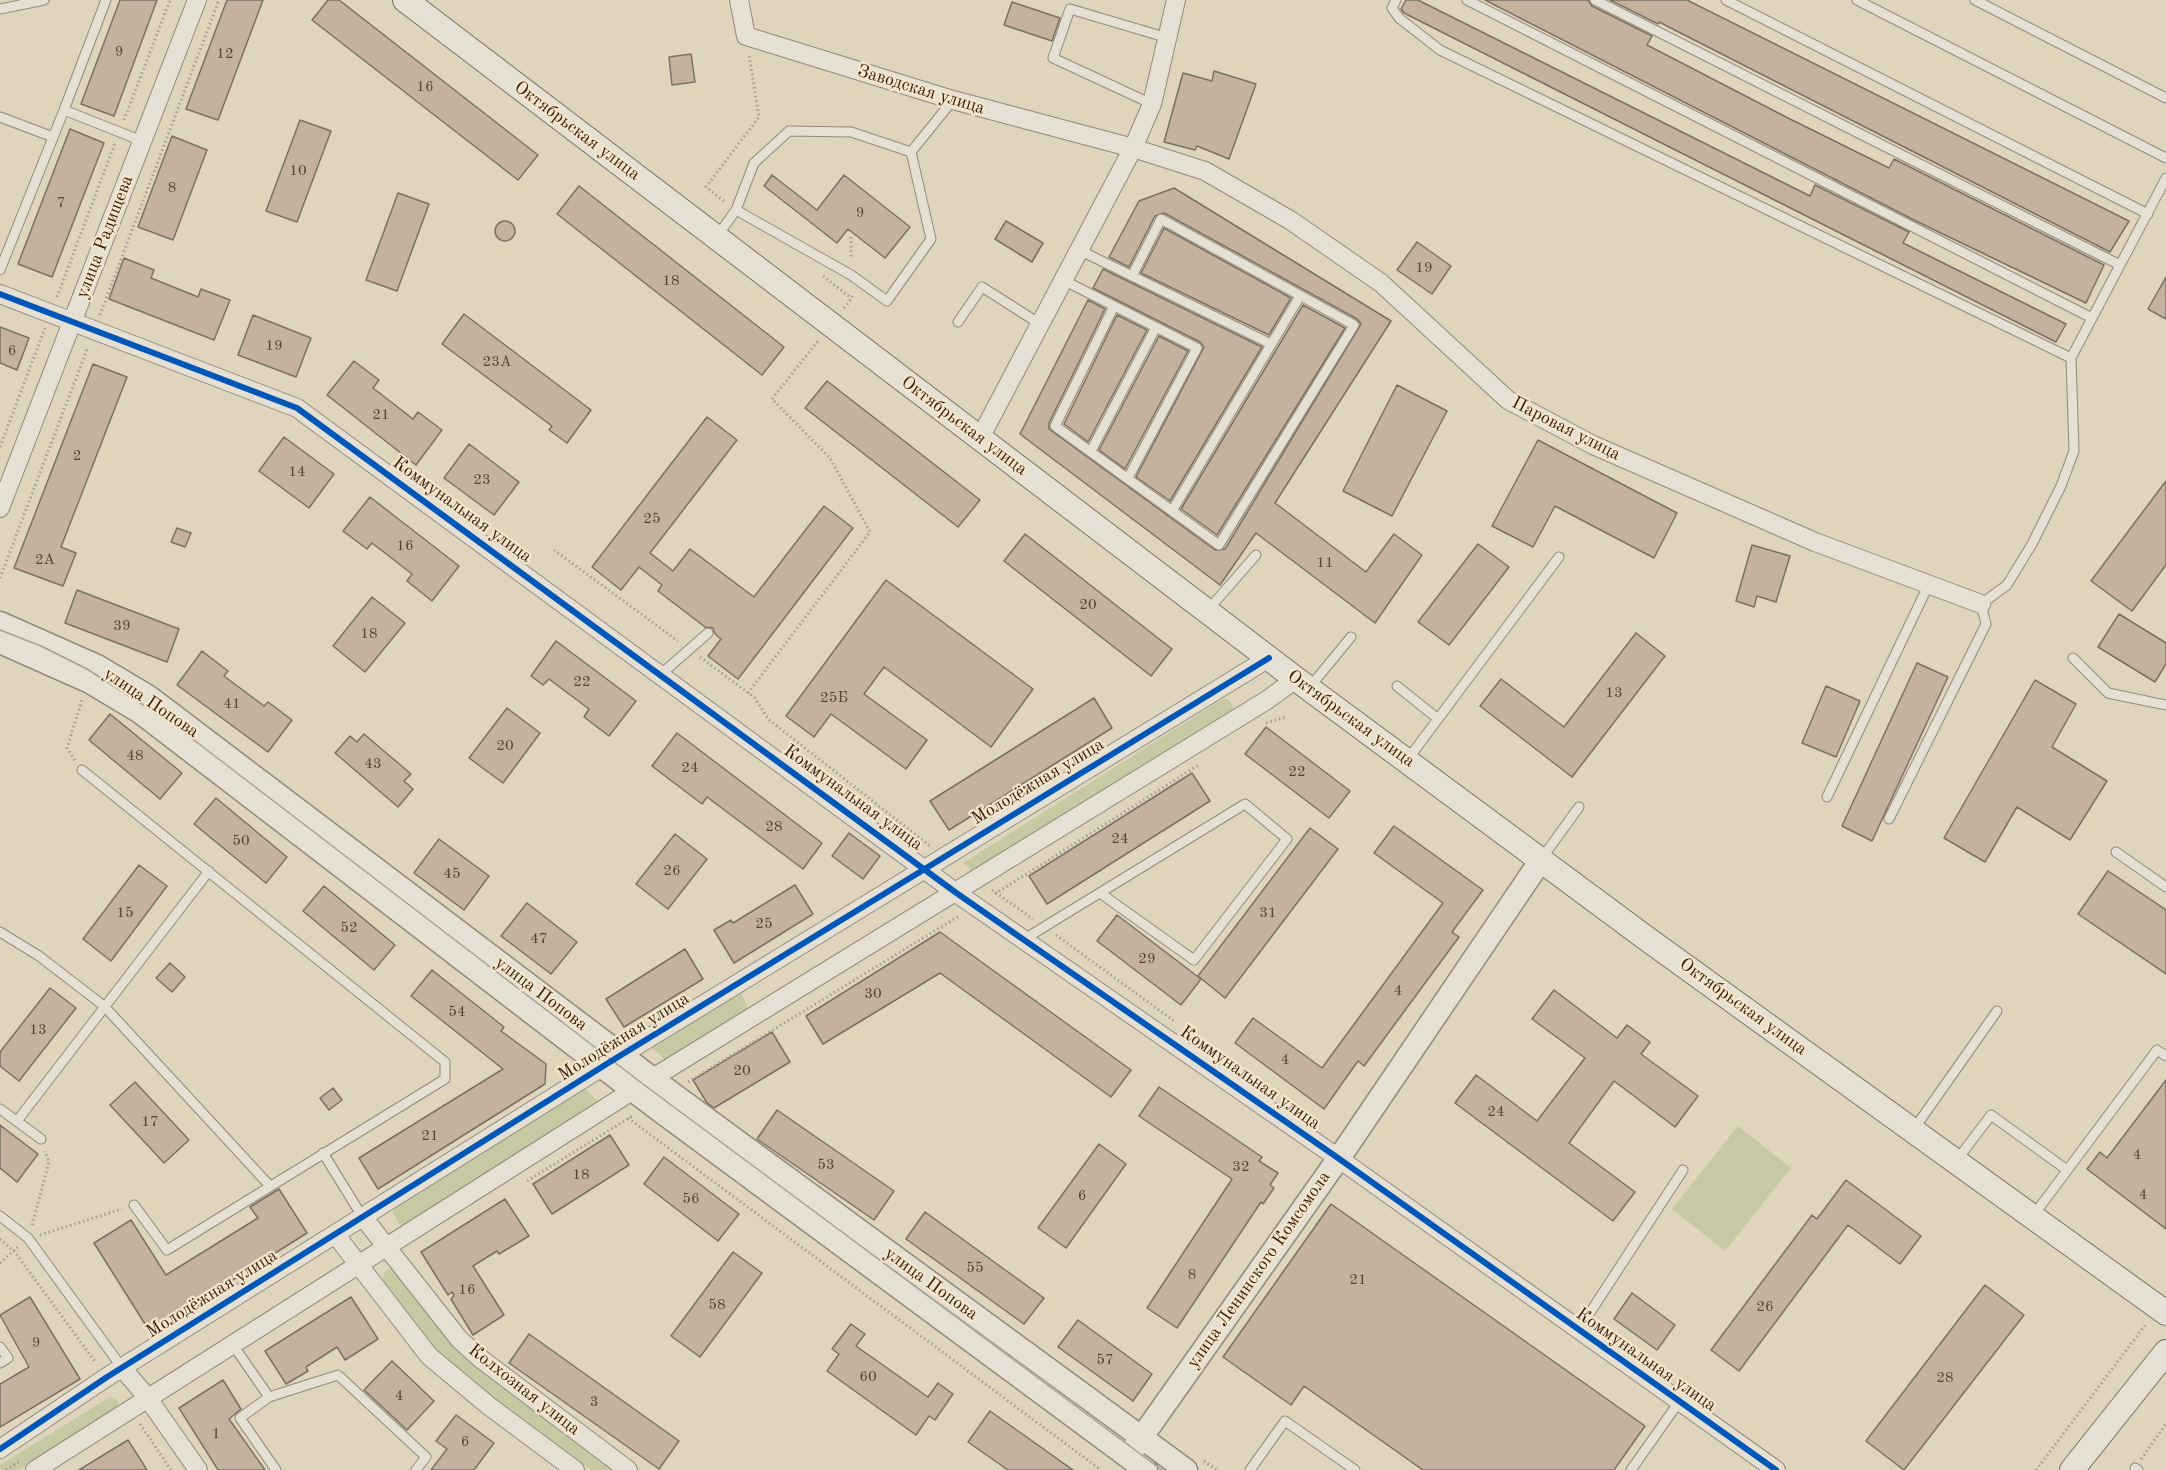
<!DOCTYPE html>
<html>
<head>
<meta charset="utf-8">
<style>
	body { margin:0 }
	canvas { display:block; background:#dfd4bc }
</style>
</head>
<body>
<canvas width="2166" height="1470"></canvas>
<script>
const ctx = document.querySelector('canvas').getContext('2d');
ctx.lineJoin = 'round';
function fill(path, color) { ctx.fillStyle = color; ctx.fill(path, 'evenodd'); }
const poly = rows => new Path2D(rows.map(r => 'M' + r).join(''));
function trace(path, color, width, dash) { ctx.strokeStyle = color; ctx.lineWidth = width; ctx.lineCap = dash ? 'butt' : 'round'; ctx.setLineDash(dash || []); ctx.stroke(path); }
function label(font, color, halo, rows, align = 'center') {
  ctx.font = font + ' "Old Standard TT",serif'; ctx.lineWidth = 4.5; ctx.setLineDash([]); ctx.textBaseline = 'middle'; ctx.strokeStyle = halo; ctx.fillStyle = color; for (const [text, x, y, turn = 0] of rows) {
    ctx.save(); ctx.translate(x, y); ctx.rotate((+turn || 0) * Math.PI / 180); ctx.textAlign = isNaN(turn) ? turn : align; if (halo) ctx.strokeText(text, 0, 0); ctx.fillText(text, 0, 0); ctx.restore();
  }
}
const green = poly([
	[1223,699,1228,699,1232,704,1233,710,1226,718,974,872,963,863],
	[741,992,749,1011,668,1063,650,1046],
	[584,1088,601,1104,401,1227,393,1213,399,1202],
	[1738,1126,1791,1168,1725,1251,1672,1209],
	[389,1269,394,1270,618,1470,591,1470,472,1382,435,1347,383,1283,384,1273],
	[110,1397,118,1401,116,1410,19,1470,0,1470,0,1465]
]);
const building = poly([
	[120,0,157,0,114,116,81,104,120,0],
	[227,0,263,0,218,120,186,109,227,0],
	[328,0,339,0,538,155,518,180,312,20,328,0],
	[1406,0,1418,0,1810,196,1815,185,1909,232,1903,243,2066,324,2056,342,1404,13,1401,9,1406,0],
	[1485,0,1588,0,1592,6,1652,36,1647,45,1786,117,1889,168,1894,159,2104,265,2086,303,1914,220,1485,0],
	[1610,0,1687,0,2129,221,2110,252,1659,22,1658,24,1610,0],
	[1012,2,1060,18,1052,41,1004,25,1012,2],
	[691,54,695,82,672,85,669,57,691,54],
	[1214,71,1256,84,1229,159,1197,146,1195,150,1164,142,1183,73,1212,81,1214,71],
	[300,120,331,131,297,222,266,211,300,120],
	[70,129,104,143,52,277,18,264,70,129],
	[172,136,207,150,173,240,138,227,172,136],
	[772,175,817,210,844,175,910,227,885,258,848,229,837,243,764,186,772,175],
	[579,186,784,347,762,375,557,214,579,186],
	[1174,188,1391,321,1275,503,1366,572,1394,534,1422,555,1375,623,1256,533,1220,585,1020,434,1088,300,1105,309,1049,423,1049,429,1215,550,1225,549,1361,324,1357,319,1164,213,1155,216,1129,267,1109,257,1139,201,1174,188],
	[398,193,429,204,397,291,366,280,398,193],
	'495 231a10 10 0 1 1 20 0a10 10 0 1 1-20 0Z',
	[1006,221,1043,243,1032,262,995,239,1006,221],
	[1164,228,1291,298,1269,335,1141,273,1164,228],
	[1417,242,1451,266,1432,294,1397,270,1417,242],
	[124,258,154,270,151,278,198,297,201,289,230,300,214,340,109,299,124,258],
	[1103,269,1262,347,1170,501,1136,477,1204,347,1200,342,1093,288,1103,269],
	[2166,277,2166,319,2148,309,2166,277],
	[1303,305,1345,328,1217,535,1181,509,1303,305],
	[464,314,591,410,567,443,549,430,552,426,442,344,464,314],
	[253,315,311,338,296,377,238,355,253,315],
	[1117,315,1147,330,1088,442,1064,424,1117,315],
	[0,327,29,338,17,370,0,363,0,327],
	[1159,336,1188,351,1125,469,1099,450,1159,336],
	[354,361,379,380,373,388,413,419,418,412,442,430,416,465,327,395,354,361],
	[93,364,127,377,61,547,76,553,63,586,14,568,93,364],
	[827,381,980,500,958,527,805,408,827,381],
	[1397,385,1447,411,1392,516,1343,491,1397,385],
	[707,417,737,440,650,553,673,571,690,549,754,597,824,506,853,528,738,679,708,656,721,639,715,634,713,628,705,627,658,591,662,585,639,567,621,590,592,567,707,417],
	[284,437,334,474,309,508,259,471,284,437],
	[1538,440,1677,513,1654,558,1555,506,1533,547,1492,526,1538,440],
	[469,444,519,482,494,515,444,478,469,444],
	[2166,481,2166,565,2132,611,2091,581,2166,481],
	[370,497,459,566,432,601,407,581,412,574,372,543,367,549,343,531,370,497],
	[177,528,191,533,185,547,171,542,177,528],
	[1025,534,1172,649,1151,676,1004,561,1025,534],
	[1478,544,1509,567,1449,645,1418,622,1478,544],
	[1752,545,1790,556,1776,602,1757,596,1754,607,1736,601,1752,545],
	[886,580,1033,689,991,747,884,667,864,694,927,740,906,769,831,714,814,737,786,716,886,580],
	[77,590,179,629,167,662,65,623,77,590],
	[372,597,405,623,365,672,333,646,372,597],
	[2119,614,2166,643,2166,664,2155,682,2098,647,2119,614],
	[1636,633,1665,656,1572,777,1480,706,1501,679,1564,727,1636,633],
	[556,641,636,701,609,736,584,717,589,709,549,679,543,685,531,676,556,641],
	[202,651,228,671,224,676,264,706,268,702,292,720,268,752,177,685,202,651],
	[1917,663,1948,677,1872,841,1842,826,1917,663],
	[2035,680,2076,704,2052,747,2107,781,2070,840,2017,807,1985,862,1944,838,2035,680],
	[1826,686,1860,701,1836,757,1802,743,1826,686],
	[1094,698,1112,728,949,830,930,801,1094,698],
	[507,708,540,733,503,783,469,758,507,708],
	[110,714,182,773,160,799,89,740,110,714],
	[1266,727,1350,791,1329,818,1245,754,1266,727],
	[677,733,822,843,803,869,707,797,702,804,652,766,677,733],
	[364,734,411,774,404,781,413,789,398,807,335,753,350,736,357,742,364,734],
	[1192,773,1210,801,1047,904,1029,876,1192,773],
	[216,798,287,857,266,883,194,824,216,798],
	[1394,826,1483,890,1452,932,1459,937,1364,1066,1358,1061,1324,1109,1235,1043,1253,1018,1322,1068,1443,903,1374,853,1394,826],
	[1310,828,1338,849,1225,998,1198,976,1310,828],
	[849,833,880,856,863,879,832,856,849,833],
	[675,834,707,859,668,909,636,884,675,834],
	[439,839,489,876,464,910,414,873,439,839],
	[139,865,167,886,111,961,83,939,139,865],
	[2108,871,2166,910,2166,974,2078,914,2108,871],
	[795,885,813,914,734,963,714,930,731,920,733,923,795,885],
	[324,886,395,945,374,970,303,911,324,886],
	[527,903,577,942,551,974,501,936,527,903],
	[1117,915,1201,979,1181,1005,1097,941,1117,915],
	[940,932,1131,1070,1111,1097,940,973,823,1044,806,1016,940,932],
	[685,949,703,979,624,1027,606,999,685,949],
	[170,963,185,977,172,992,156,978,170,963],
	[432,970,504,1027,501,1031,546,1064,545,1084,378,1189,359,1158,503,1069,411,996,432,970],
	[50,988,76,1008,19,1081,0,1066,0,1052,50,988],
	[1554,990,1617,1038,1627,1025,1650,1042,1641,1054,1698,1096,1675,1127,1614,1081,1569,1143,1635,1192,1613,1221,1455,1103,1476,1075,1537,1121,1585,1058,1532,1019,1554,990],
	[772,1032,790,1062,714,1108,707,1103,693,1080,772,1032],
	[2166,1080,2166,1229,2087,1169,2100,1152,2107,1158,2166,1080],
	[135,1082,189,1140,164,1163,110,1105,135,1082],
	[1159,1087,1262,1157,1259,1161,1278,1173,1270,1185,1274,1188,1263,1204,1261,1202,1177,1328,1147,1308,1232,1179,1139,1116,1159,1087],
	[333,1088,342,1100,329,1110,320,1098,333,1088],
	[777,1110,894,1191,874,1220,757,1139,777,1110],
	[0,1125,38,1154,17,1182,0,1168,0,1125],
	[610,1135,629,1165,552,1214,533,1184,610,1135],
	[1099,1144,1126,1164,1066,1248,1038,1228,1099,1144],
	[664,1157,739,1214,718,1241,644,1184,664,1157],
	[1846,1180,1921,1236,1900,1264,1848,1225,1739,1371,1711,1350,1812,1215,1817,1219,1846,1180],
	[279,1189,307,1233,150,1332,94,1243,131,1220,166,1275,258,1218,250,1207,279,1189],
	[505,1199,529,1236,499,1254,497,1251,473,1266,504,1315,473,1335,451,1299,454,1295,452,1292,448,1295,421,1252,505,1199],
	[1331,1204,1645,1426,1614,1470,1423,1470,1304,1386,1291,1405,1223,1357,1331,1204],
	[925,1212,1044,1298,1024,1324,906,1239,925,1212],
	[733,1252,762,1273,700,1357,671,1336,733,1252],
	[1985,1285,2024,1315,1904,1470,1866,1441,1985,1285],
	[1632,1293,1675,1325,1657,1350,1614,1319,1632,1293],
	[30,1297,80,1379,0,1427,0,1384,29,1367,0,1315,30,1297],
	[351,1297,378,1339,345,1360,337,1347,306,1367,308,1371,286,1384,265,1351,351,1297],
	[1078,1320,1152,1374,1133,1401,1058,1347,1078,1320],
	[851,1324,865,1334,856,1346,928,1397,938,1383,953,1394,935,1420,929,1416,916,1435,827,1371,839,1354,832,1349,851,1324],
	[529,1334,679,1441,659,1469,509,1363,529,1334],
	[392,1361,434,1401,407,1430,364,1390,392,1361],
	[223,1380,241,1409,229,1419,265,1470,218,1470,179,1408,223,1380],
	[990,1411,1073,1470,1008,1470,968,1442,990,1411],
	[456,1415,494,1443,474,1470,431,1470,447,1449,436,1441,456,1415],
	[128,1440,147,1470,79,1470,128,1440]
]);
const path = poly([
	[124,120,170,0],
	[724,201,706,187,759,117,749,55],
	[851,237,851,259],
	[823,276,851,298],
	[57,297,115,143],
	[844,308,852,298,852,293],
	[100,315,219,0],
	[0,447,45,328],
	[554,550,678,641],
	[0,578,88,347],
	[700,657,755,698,768,719,930,846],
	[748,693,870,532,830,458,772,399,818,341],
	[1266,723,1286,717],
	[75,760,67,748,82,700],
	[992,890,1033,919],
	[995,894,1200,764],
	[1056,935,1174,1021],
	[688,1082,959,916],
	[628,1118,1101,1470],
	[527,1181,634,1115],
	[32,1225,49,1162,45,1151],
	[40,1235,122,1209],
	[0,1239,14,1251,96,1363],
	[0,1263,19,1246],
	[140,1424,171,1470],
	[2141,1459,2166,1424],
	[1204,1461,1217,1470],
	[6,1470,20,1461],
	[2036,1470,2146,1324]
]);
const service = poly([
	[1396,0,1392,8,1399,18,1440,50,2071,358],
	[1467,0,2092,318],
	[1595,0,2120,265],
	[1726,0,2148,214],
	[1857,0,2166,158],
	[1975,0,2166,98],
	[0,9,44,0],
	[1152,104,1053,58,1070,9,1168,38],
	[64,110,106,0],
	[0,117,53,137],
	[911,152,953,100],
	[736,210,851,275,887,301,931,239,911,152],
	[718,235,736,210,754,163,789,131,851,132,911,152],
	[1079,250,1271,344],
	[0,270,64,110,142,141],
	[1063,280,1197,348,1128,478],
	[1114,306,1055,426,1219,545,1354,325,1161,219,1133,274],
	[958,322,982,287,1040,324],
	[1091,451,1156,327],
	[1172,511,1300,296],
	[1208,610,1256,555],
	[2073,658,2108,693,2166,705],
	[660,675,708,633],
	[1397,686,1438,719],
	[1309,688,1351,637],
	[1408,759,1559,557],
	[82,770,445,1062,445,1079,167,1250,134,1205],
	[1827,797,1929,584],
	[1889,819,1986,624,1981,604,2007,585,2032,544,2061,486,2074,451,2071,358,2166,178],
	[2116,852,2166,887],
	[1542,858,1579,807],
	[0,932,39,956,104,1006,270,1186],
	[1023,940,1044,927,1245,804,1287,839,1194,960,1100,893],
	[0,1109,41,1139],
	[17,1121,209,871],
	[1914,1129,1997,1011],
	[323,1153,357,1208],
	[1957,1160,1991,1115,2067,1170],
	[0,1216,28,1238,123,1369],
	[2033,1216,2157,1050,2166,1056],
	[1578,1331,1683,1170],
	[233,1345,269,1397],
	[0,1347,8,1358,0,1363],
	[2135,1468,2138,1470],
	[276,1470,240,1418,269,1397,338,1375,426,1457,416,1470],
	[1250,1470,1285,1421,1355,1470],
	[1631,1470,1679,1402]
]);
const minor = poly([
	[739,0,746,36,953,100,1133,148,1205,171,1290,220,1381,283,1508,400,1593,445,1815,542,1981,604],
	[0,294,297,408,955,892,1338,1158,1776,1470],
	[980,438,1133,148,1152,104,1176,0],
	[0,508,197,0],
	[363,1217,459,1339,481,1359,628,1470],
	[335,1234,429,1356,489,1406,575,1470],
	[123,1369,147,1397,198,1470],
	[0,1449,107,1377,613,1060,1269,658],
	[35,1470,643,1084,1267,700,1296,679]
]);
const tertiary = poly([
	[0,623,97,666,149,697,670,1092,1186,1470],
	[0,642,90,682,140,712,651,1104,1146,1470],
	[1132,1451,1348,1145,1541,860]
]);
const secondary = poly([
	[405,0,1296,679,1650,941,2166,1313],
	[2072,1470,2166,1352]
]);
const tram = poly([
	[0,630,41,646,87,669,173,724,643,1084,1162,1470]
]);
const cycleway = poly([
	[0,294,297,408,955,892,1338,1158,1776,1470],
	[0,1449,107,1377,613,1060,1269,658]
]);
const numberNames = [
	["9",119,52],
	["12",225,54],
	["16",425,87],
	["10",298,171],
	["8",172,188],
	["7",61,203],
	["9",860,213],
	["19",1424,268],
	["18",671,281],
	["19",274,346],
	["6",12,351],
	["23А",497,362],
	["21",381,415],
	["2",77,456],
	["14",297,472],
	["23",482,480],
	["25",652,519],
	["16",405,546],
	["2А",45,560],
	["11",1325,563],
	["20",1088,605],
	["39",122,626],
	["18",369,634],
	["22",582,682],
	["13",1614,693],
	["25Б",834,698],
	["41",232,704],
	["20",505,746],
	["48",135,756],
	["43",373,764],
	["24",690,768],
	["22",1297,772],
	["28",774,827],
	["24",1120,839],
	["50",241,841],
	["26",672,871],
	["45",452,874],
	["15",125,913],
	["31",1268,913],
	["25",764,924],
	["52",349,928],
	["47",539,939],
	["29",1147,959],
	["4",1398,991],
	["30",873,994],
	["54",457,1012],
	["13",38,1030],
	["4",1285,1060],
	["20",742,1071],
	["24",1496,1112],
	["17",150,1122],
	["21",430,1136],
	["4",2137,1155],
	["53",826,1165],
	["32",1241,1167],
	["18",581,1175],
	["4",2143,1195],
	["6",1082,1196],
	["56",691,1199],
	["55",975,1268],
	["8",1192,1275],
	["21",1358,1280],
	["16",467,1290],
	["58",717,1305],
	["26",1765,1307],
	["9",36,1343],
	["57",1105,1360],
	["60",868,1377],
	["28",1945,1378],
	["4",399,1396],
	["3",594,1402],
	["1",216,1434],
	["6",465,1442]
];
const streetNames = [
	["Заводская улица",921,90,17],
	["Октябрьская улица",577,131,37],
	["улица Радищева",105,237,-69],
	["Октябрьская улица",964,426,37],
	["Паровая улица",1566,429,27],
	["Коммунальная улица",462,510,36],
	["улица Попова",151,703,34],
	["Октябрьская улица",1351,719,36],
	["Молодёжная улица",1038,782,-31],
	["Коммунальная улица",853,798,36],
	["улица Попова",541,994,37],
	["Октябрьская улица",1743,1007,36],
	["Молодёжная улица",624,1037,-32],
	["Коммунальная улица",1250,1078,35],
	["улица Ленинского Комсомола",1259,1270,-55],
	["улица Попова",931,1284,36],
	["Молодёжная улица",212,1294,-32],
	["Коммунальная улица",1646,1360,35],
	["Колхозная улица",524,1390,38]
];
fill(green, '#c7c9a3');
fill(building, '#c4b29f');
trace(building, '#7a7163', 1.5);
trace(service, '#92897b', 11);
trace(minor, '#92897b', 20);
trace(tertiary, '#92897b', 25);
trace(secondary, '#7a7163', 26);
trace(path, '#a49e93', 3, [1.5, 3]);
trace(service, '#e5dfd4', 9);
trace(minor, '#e5dfd4', 18);
trace(tertiary, '#e5dfd4', 22);
trace(secondary, '#e5dfd4', 24);
trace(tram, '#a49e93', 1.5);
trace(cycleway, '#0057b8', 6);
label('15px', '#564234', null, numberNames);
label('18px', '#321d10', '#f4e6ca', streetNames);
</script>
</body>
</html>
